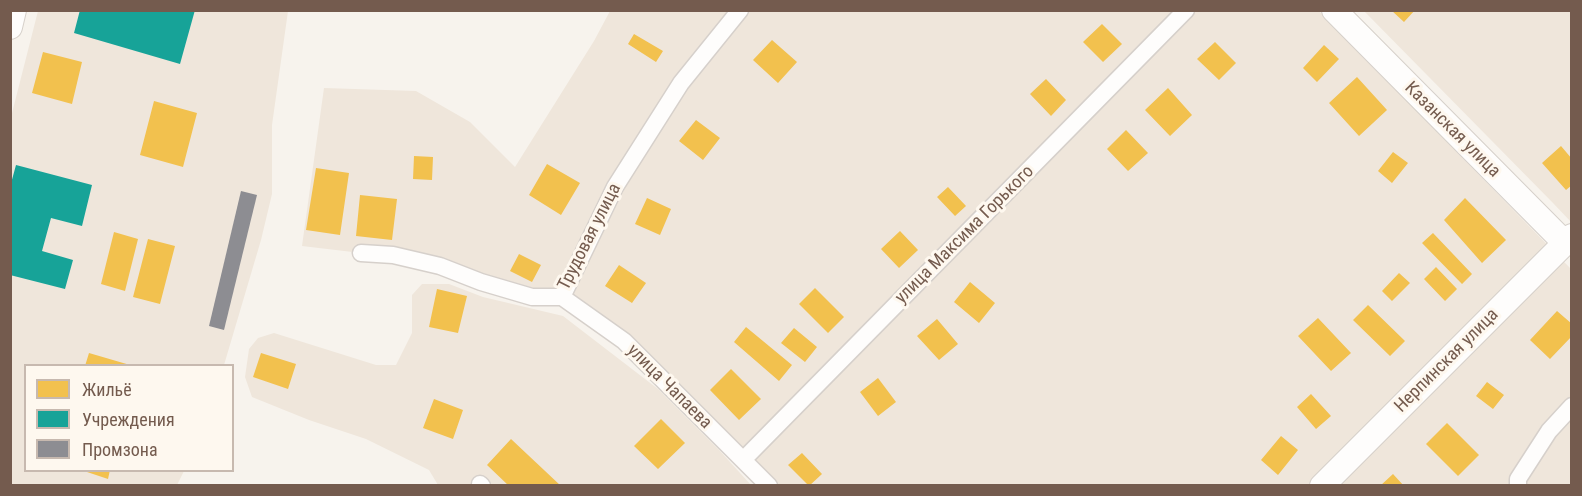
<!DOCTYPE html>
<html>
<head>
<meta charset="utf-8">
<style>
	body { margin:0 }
	#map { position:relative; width:1582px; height:496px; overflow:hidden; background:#f7f3ed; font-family:"Roboto Condensed",sans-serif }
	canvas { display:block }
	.frame { position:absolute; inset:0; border:12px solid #745b4e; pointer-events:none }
	.legend { position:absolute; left:24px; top:364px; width:210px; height:108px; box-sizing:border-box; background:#fef8ef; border:2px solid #c7b9af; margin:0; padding:8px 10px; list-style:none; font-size:18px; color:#745b4e }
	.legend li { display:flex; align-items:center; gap:12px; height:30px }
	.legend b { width:30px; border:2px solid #c7b9af }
</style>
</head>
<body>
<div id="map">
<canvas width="1582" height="496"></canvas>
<div class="frame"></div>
<ul class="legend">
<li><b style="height:16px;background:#f2c14e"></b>Жильё</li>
<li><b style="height:16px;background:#17a398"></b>Учреждения</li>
<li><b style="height:16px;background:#8d8d92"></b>Промзона</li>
</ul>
</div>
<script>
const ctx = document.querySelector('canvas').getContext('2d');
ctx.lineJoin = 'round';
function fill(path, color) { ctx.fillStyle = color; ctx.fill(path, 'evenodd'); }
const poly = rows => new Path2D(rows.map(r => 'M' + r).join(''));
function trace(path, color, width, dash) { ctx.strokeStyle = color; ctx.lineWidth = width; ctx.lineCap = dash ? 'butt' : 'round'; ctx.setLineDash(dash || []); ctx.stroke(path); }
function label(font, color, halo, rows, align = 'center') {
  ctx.font = font + ' "Roboto Condensed",sans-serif'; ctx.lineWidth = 6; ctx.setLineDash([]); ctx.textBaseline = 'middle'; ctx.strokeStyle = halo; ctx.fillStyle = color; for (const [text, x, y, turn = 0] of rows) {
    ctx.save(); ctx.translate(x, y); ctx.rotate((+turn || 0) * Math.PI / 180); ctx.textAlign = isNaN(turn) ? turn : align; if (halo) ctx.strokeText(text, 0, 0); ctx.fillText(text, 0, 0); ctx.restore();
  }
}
const residential = poly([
	[38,11,288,11,272,125,272,194,261,240,224,365,26,366,26,470,184,471,177,485,11,486,11,117],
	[610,11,1319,11,1571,269,1571,485,769,485,624,341,562,297,361,253,302,246,324,88,416,91,470,122,515,167,594,41],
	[1364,11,1571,11,1571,222,1553,203],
	[422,284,449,284,483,297,563,316,658,389,719,450,751,485,438,485,429,470,366,439,309,420,252,397,245,377,249,349,258,338,274,333,376,365,396,365,412,333,412,295]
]);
const homes = poly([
	[1391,10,1415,10,1404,22],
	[1102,24,1122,44,1103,62,1083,42],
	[634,34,663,51,656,62,628,44],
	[772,40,797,62,778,83,753,60],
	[1215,42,1236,63,1219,80,1197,59],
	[1324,45,1339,59,1317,82,1303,68],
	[43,52,82,62,72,104,32,93],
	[1357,77,1387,110,1359,136,1329,103],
	[1046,79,1066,100,1051,116,1030,94],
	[1168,88,1192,115,1170,136,1145,110],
	[154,101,197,113,183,167,140,155],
	[696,120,720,138,703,160,679,141],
	[1126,130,1148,153,1128,171,1107,149],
	[1561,146,1572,159,1572,185,1566,190,1542,163],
	[1393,152,1408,163,1392,183,1378,171],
	[414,156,433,157,432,180,413,179],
	[547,164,580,183,561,215,529,195],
	[316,168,349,173,340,235,306,230],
	[948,187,966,206,955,216,937,197],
	[360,195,397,199,392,240,356,236],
	[647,198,671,209,660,235,635,224],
	[1465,198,1506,240,1482,263,1444,220],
	[900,231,918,250,899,268,881,249],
	[114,232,138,239,125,291,101,284],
	[1433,233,1472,274,1462,284,1422,243],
	[148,239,175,246,160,304,133,297],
	[519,254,541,265,532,282,510,271],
	[619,265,646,283,632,303,605,286],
	[1436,267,1457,289,1445,301,1424,279],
	[1399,273,1410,283,1392,301,1382,291],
	[970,282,995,303,979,323,954,302],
	[815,288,844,317,828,333,799,304],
	[437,289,467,296,458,333,429,327],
	[1368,305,1405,341,1390,356,1353,320],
	[1557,311,1572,324,1572,336,1550,359,1530,340],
	[1318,318,1351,353,1331,371,1298,336],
	[937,319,958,344,939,360,917,336],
	[746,327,792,365,779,381,734,342],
	[794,328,817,347,805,362,781,343],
	[89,353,130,365,130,366,85,366],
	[261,353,296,364,288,389,253,377],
	[731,369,761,399,739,420,710,390],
	[878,378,896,402,878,416,860,392],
	[1487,382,1504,395,1493,409,1476,396],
	[1311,394,1331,416,1316,429,1297,407],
	[434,399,463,410,453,439,423,428],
	[661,419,685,443,658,469,634,446],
	[1447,423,1479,455,1458,476,1426,444],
	[1281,436,1298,450,1278,475,1261,460],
	[511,439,561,486,509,486,487,465],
	[802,453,822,474,809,486,788,465],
	[81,470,110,470,108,479],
	[1393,474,1404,486,1380,486]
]);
const public = poly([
	[80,10,158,11,195,10,180,64,74,33],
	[16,165,92,185,82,226,51,218,42,251,73,260,65,289,10,275,10,187]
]);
const industry = poly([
	[241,191,257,195,224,330,209,326]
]);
const street = poly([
	[361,253,393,255,440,266,481,282,532,297,562,297,615,187,681,83,740,10],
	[562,297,624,341,769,486],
	[743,460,1186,10],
	[480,484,482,486],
	[1518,486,1518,479,1549,431,1572,406]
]);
const secondary = poly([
	[1334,10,1565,243],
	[10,27,14,10],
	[1322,486,1572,236]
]);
const streetNames = [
	["Казанская улица",1452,130,45],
	["улица Максима Горького",965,235,-45],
	["Трудовая улица",590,237,-63],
	["Нерпинская улица",1447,361,-45],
	["улица Чапаева",669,387,45]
];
fill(residential, '#efe6db');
fill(homes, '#f2c14e');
fill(public, '#17a398');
fill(industry, '#8d8d92');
trace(street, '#d6d0cb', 19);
trace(secondary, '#d6d0ca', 26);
trace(street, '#fefdfc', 16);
trace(secondary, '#fefdfc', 24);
label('18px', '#745b4e', '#fef8ef', streetNames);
</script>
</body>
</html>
